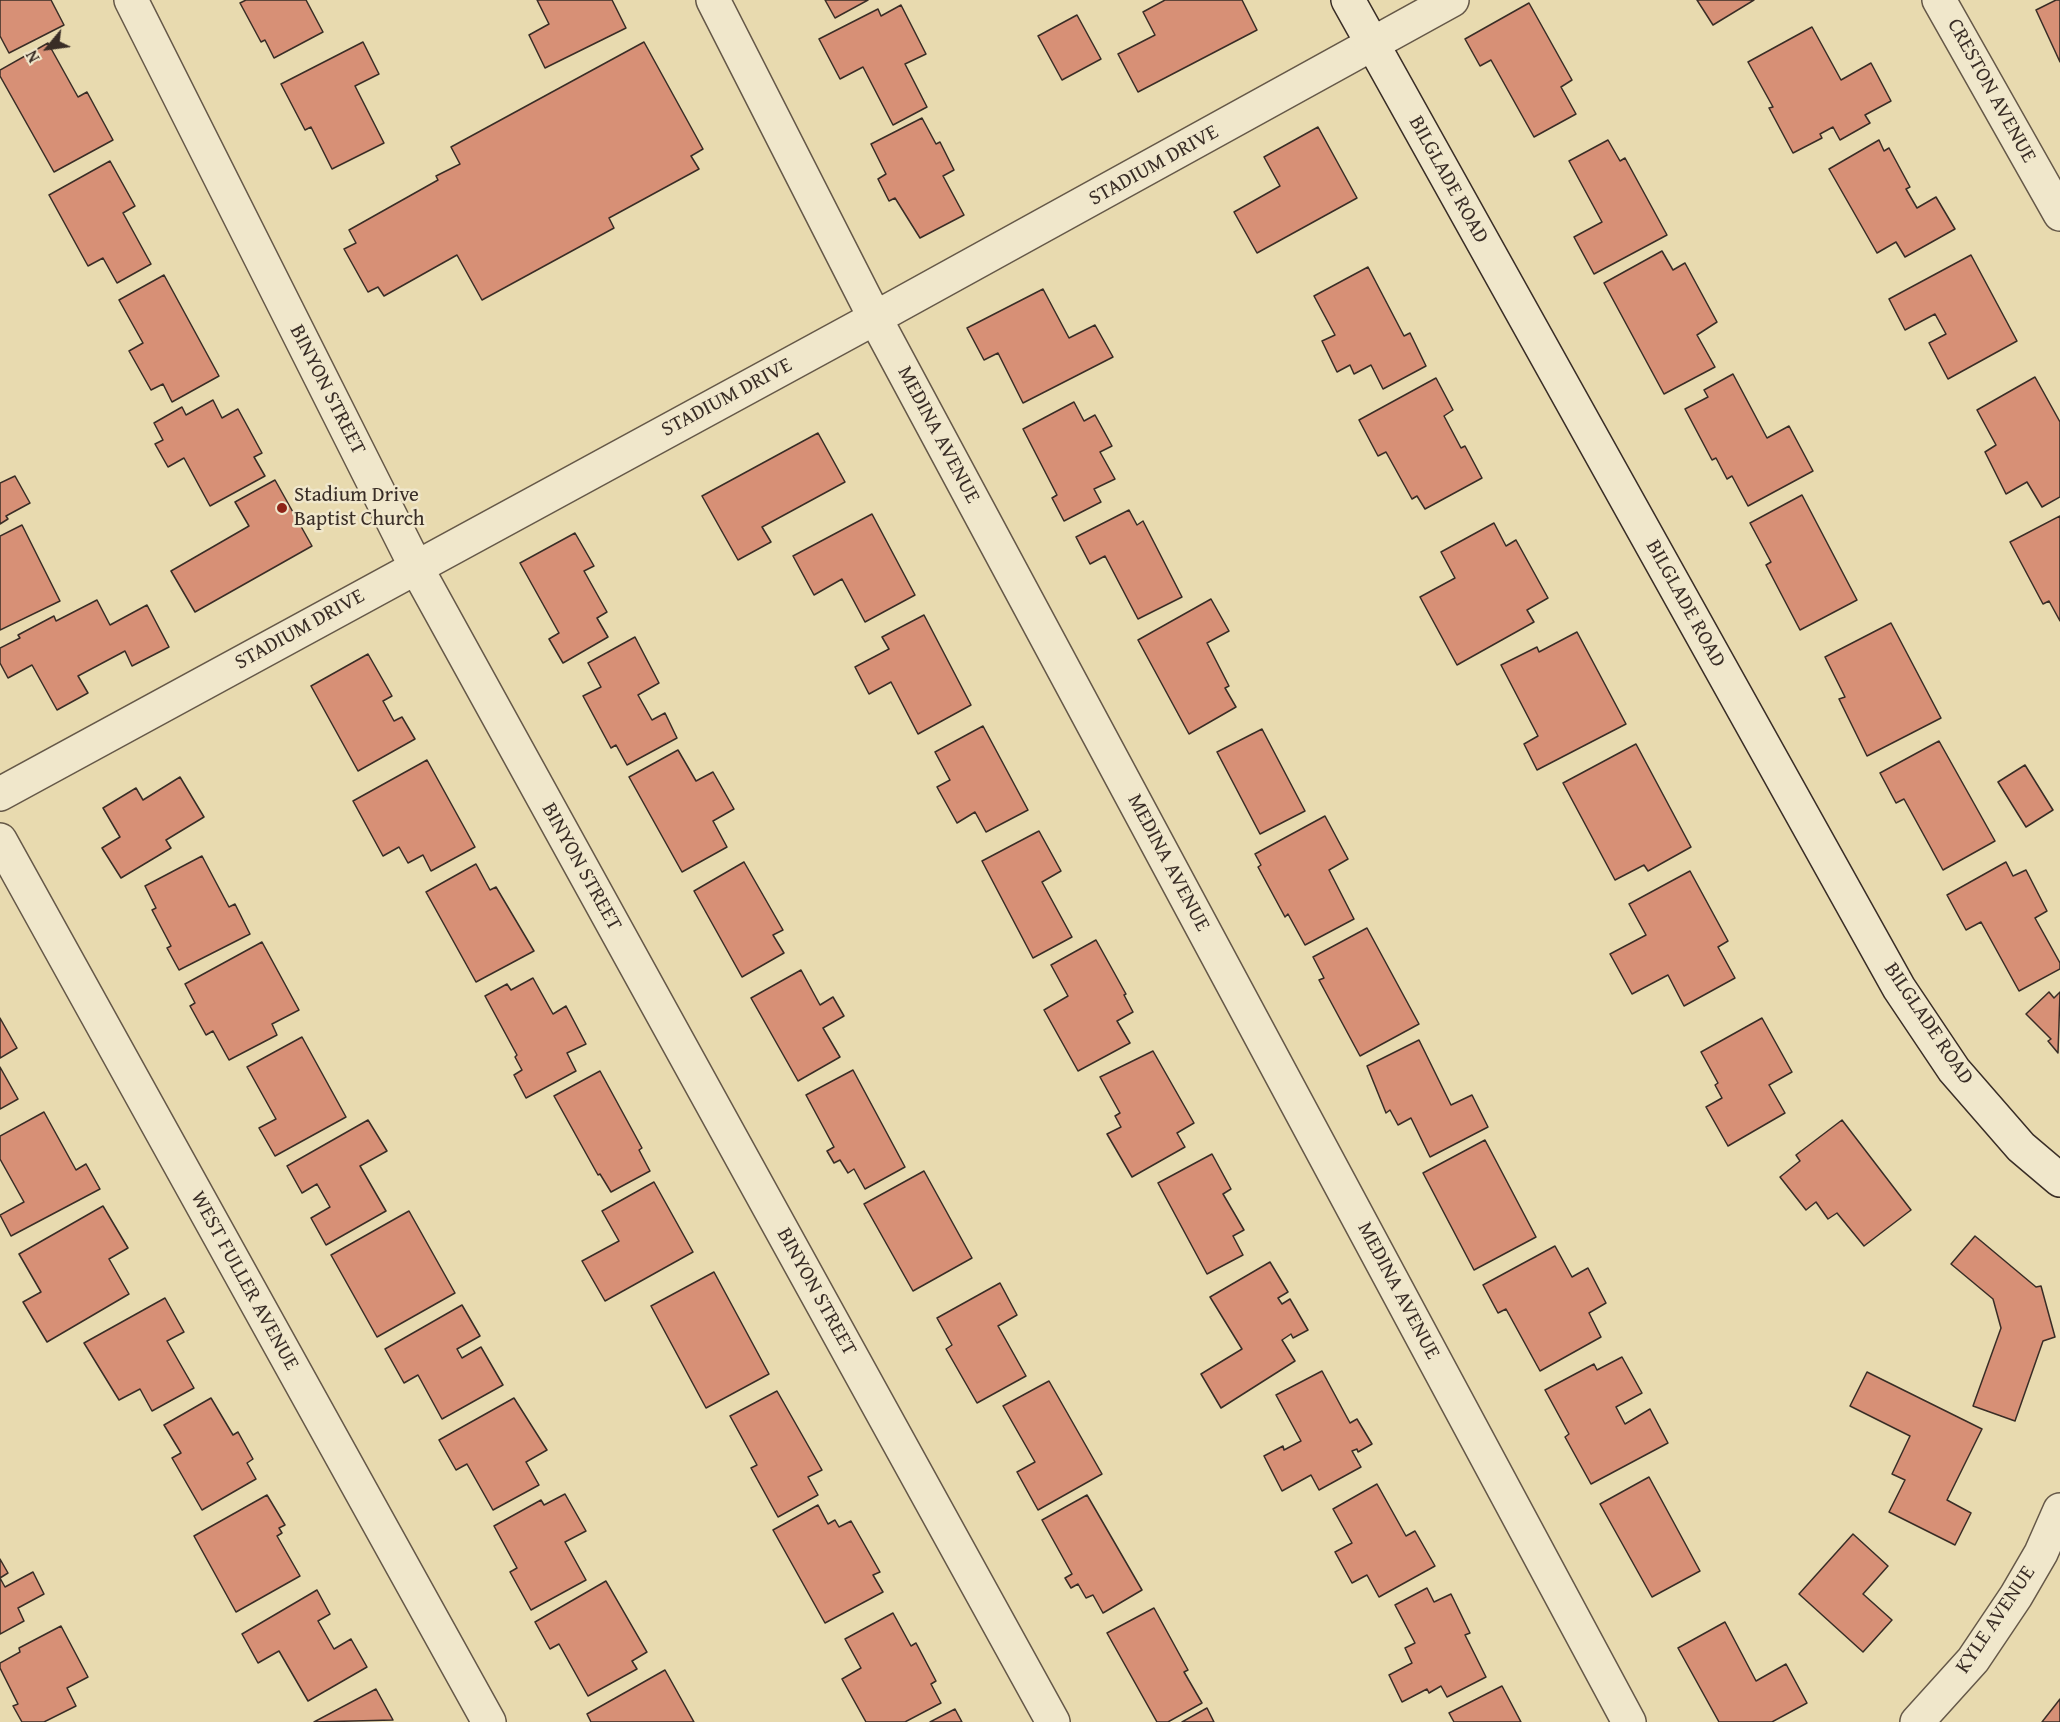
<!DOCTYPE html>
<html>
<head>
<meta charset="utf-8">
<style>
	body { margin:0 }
	#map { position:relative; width:2060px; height:1722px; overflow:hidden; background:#e8daaf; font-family:"Gentium Book Plus",serif }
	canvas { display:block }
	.north { position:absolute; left:18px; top:18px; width:60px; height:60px; -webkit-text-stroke:4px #f0e7cb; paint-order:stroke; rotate:241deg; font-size:16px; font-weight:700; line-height:24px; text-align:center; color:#392d26 }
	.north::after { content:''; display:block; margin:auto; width:21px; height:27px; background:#392d26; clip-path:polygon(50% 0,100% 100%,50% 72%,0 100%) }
</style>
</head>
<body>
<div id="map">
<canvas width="2060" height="1722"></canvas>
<div class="north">N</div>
</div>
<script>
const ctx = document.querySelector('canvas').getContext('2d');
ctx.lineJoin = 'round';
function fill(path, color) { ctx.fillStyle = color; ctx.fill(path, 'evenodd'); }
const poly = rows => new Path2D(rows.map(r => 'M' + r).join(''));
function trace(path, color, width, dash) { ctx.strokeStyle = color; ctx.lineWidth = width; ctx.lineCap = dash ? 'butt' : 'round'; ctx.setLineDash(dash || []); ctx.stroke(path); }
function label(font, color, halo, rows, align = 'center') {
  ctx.font = font + ' "Gentium Book Plus",serif'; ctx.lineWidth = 5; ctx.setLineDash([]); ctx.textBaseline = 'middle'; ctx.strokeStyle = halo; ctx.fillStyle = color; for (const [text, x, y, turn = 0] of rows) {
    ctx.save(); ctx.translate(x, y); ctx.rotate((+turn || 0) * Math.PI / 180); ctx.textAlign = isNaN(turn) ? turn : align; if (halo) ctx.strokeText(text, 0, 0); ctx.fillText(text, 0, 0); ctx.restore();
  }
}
const building = poly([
	[0,0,51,0,64,25,9,53,0,36,0,0],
	[246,0,306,0,323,32,274,58,265,40,261,42,240,3,246,0],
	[537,0,612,0,626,28,545,68,529,35,549,24,537,0],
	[825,0,868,0,835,18,825,0],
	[1165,0,1242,0,1257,30,1138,92,1118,54,1155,35,1143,12,1165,0],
	[1697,0,1754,0,1713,25,1697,0],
	[2056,0,2060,0,2060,62,2036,10,2056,0],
	[1529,3,1572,80,1561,87,1576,114,1534,137,1491,60,1480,66,1465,39,1529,3],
	[901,5,926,54,905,64,927,107,893,125,863,67,840,79,819,39,878,9,881,16,901,5],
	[1077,15,1101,59,1062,80,1038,36,1077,15],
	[1812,27,1841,80,1871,63,1891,101,1865,115,1870,123,1840,140,1833,127,1820,134,1822,138,1793,153,1769,108,1773,107,1748,62,1812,27],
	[363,42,379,74,355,86,384,143,332,169,311,127,305,130,281,84,363,42],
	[644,42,703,149,691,156,699,169,609,218,614,228,482,300,457,255,384,296,378,287,368,292,344,249,356,243,349,230,438,180,436,176,460,164,451,147,644,42],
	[48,43,78,97,87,92,113,140,54,172,0,76,0,70,48,43],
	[922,118,936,144,940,142,954,170,943,176,964,215,920,238,895,198,889,201,878,179,886,174,871,144,922,118],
	[1318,127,1357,198,1257,253,1234,212,1280,186,1264,157,1318,127],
	[1608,140,1620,161,1625,158,1667,235,1594,274,1574,237,1602,222,1569,161,1608,140],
	[1879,140,1884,151,1889,148,1910,187,1906,189,1917,208,1936,197,1955,229,1905,257,1896,242,1877,253,1829,169,1879,140],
	[110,161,135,206,123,213,151,264,117,283,103,258,88,266,49,195,110,161],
	[1662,251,1673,270,1685,263,1717,322,1697,335,1715,367,1664,394,1604,283,1662,251],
	[1971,255,2017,341,1948,379,1929,343,1946,334,1935,314,1905,330,1889,299,1971,255],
	[1368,267,1404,336,1410,333,1426,366,1383,389,1371,365,1354,374,1350,365,1337,372,1322,341,1335,335,1314,296,1368,267],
	[164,275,219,376,172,402,163,384,151,390,129,351,143,343,119,300,164,275],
	[1043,289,1069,338,1095,325,1113,357,1023,403,998,353,984,360,967,328,1043,289],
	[1733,374,1767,438,1789,426,1813,471,1748,506,1732,476,1727,479,1716,458,1712,460,1685,409,1708,397,1704,390,1733,374],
	[2035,377,2060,422,2060,497,2042,507,2027,482,2006,494,1985,452,1996,445,1977,410,2035,377],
	[1436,378,1453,410,1444,416,1461,448,1465,446,1482,478,1425,509,1417,496,1412,499,1386,452,1378,456,1359,420,1436,378],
	[213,400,222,418,238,409,262,453,254,457,265,476,210,506,184,458,168,467,155,444,163,440,154,423,182,407,186,415,213,400],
	[1074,402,1084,421,1095,415,1112,446,1100,452,1115,479,1094,489,1101,502,1064,521,1052,498,1057,495,1023,429,1074,402],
	[818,433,845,482,762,527,771,542,738,560,702,496,818,433],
	[15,476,30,503,6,516,8,519,0,524,0,483,15,476],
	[275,480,312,546,195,612,171,571,249,526,235,502,275,480],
	[1802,495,1857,600,1800,630,1766,565,1771,562,1750,523,1802,495],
	[1129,510,1137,525,1143,521,1182,597,1138,619,1105,556,1090,564,1076,537,1129,510],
	[872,514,915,595,865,622,842,579,814,595,793,556,872,514],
	[2060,516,2060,621,2049,601,2043,604,2010,542,2060,516],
	[1494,523,1506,546,1516,540,1548,598,1527,610,1534,622,1457,665,1420,597,1455,578,1441,552,1494,523],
	[22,525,60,601,0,630,0,536,22,525],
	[575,533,594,566,584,571,607,612,597,618,608,637,563,663,549,639,559,633,520,563,575,533],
	[1211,599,1229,631,1207,643,1229,686,1225,688,1236,707,1189,734,1138,640,1211,599],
	[97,600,110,625,147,605,169,647,132,666,125,651,78,676,88,693,57,710,32,665,8,678,0,663,0,648,20,638,18,635,54,616,56,621,97,600],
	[924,615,971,705,918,734,891,682,869,694,855,667,889,649,882,637,924,615],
	[1891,623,1941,718,1867,756,1839,699,1845,697,1825,657,1891,623],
	[1577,632,1626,724,1537,770,1524,744,1538,736,1501,665,1537,647,1539,652,1577,632],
	[635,637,659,683,638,695,652,720,665,713,677,738,627,765,616,745,611,748,583,696,601,687,588,663,635,637],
	[368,654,392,696,383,701,394,721,402,717,415,739,358,771,311,686,368,654],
	[983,726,1028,810,986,832,975,812,957,823,937,787,950,780,935,752,983,726],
	[1262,729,1305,811,1260,834,1217,752,1262,729],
	[1939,741,1995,841,1943,870,1904,799,1896,803,1880,773,1939,741],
	[1636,744,1691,847,1648,871,1644,865,1615,880,1563,783,1636,744],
	[678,750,696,781,713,772,734,809,713,821,727,847,682,872,629,777,678,750],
	[427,760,475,847,431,871,423,855,408,863,399,847,383,856,353,801,427,760],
	[2025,765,2053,810,2026,827,1998,782,2025,765],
	[180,777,204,817,166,840,171,848,121,878,102,848,120,837,103,808,136,788,143,800,180,777],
	[1325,816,1348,859,1329,870,1354,919,1305,945,1288,914,1285,917,1258,867,1261,865,1255,854,1325,816],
	[1039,831,1061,871,1042,882,1072,937,1033,958,982,861,1039,831],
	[202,856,229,907,235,904,250,934,179,970,167,948,171,946,152,910,156,908,145,886,202,856],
	[744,862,783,930,773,935,784,953,742,977,694,891,744,862],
	[2006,862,2013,876,2026,870,2047,911,2035,918,2060,963,2060,969,2019,991,1981,922,1966,930,1947,895,2006,862],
	[476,864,490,890,496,887,534,951,476,982,426,892,476,864],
	[1690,871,1728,941,1718,947,1735,978,1684,1006,1668,975,1632,994,1610,954,1646,935,1629,904,1690,871],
	[1367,928,1419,1024,1360,1056,1319,980,1324,978,1313,957,1367,928],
	[1096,940,1126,994,1124,995,1133,1012,1117,1021,1130,1043,1078,1071,1044,1010,1068,996,1051,965,1096,940],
	[262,942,299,1010,272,1024,277,1035,229,1060,213,1031,206,1035,190,1006,195,1003,185,984,262,942],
	[801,970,820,1005,833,997,844,1016,823,1028,840,1057,798,1081,751,998,801,970],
	[533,978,553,1014,566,1006,586,1044,567,1053,576,1071,526,1098,514,1075,522,1070,515,1057,517,1055,485,996,507,984,511,990,533,978],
	[2049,992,2054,998,2060,992,2058,1053,2048,1041,2051,1039,2026,1014,2049,992],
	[0,1018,17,1048,0,1058,0,1018],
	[1762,1018,1792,1072,1769,1085,1785,1113,1728,1146,1706,1107,1722,1098,1715,1085,1718,1083,1701,1052,1762,1018],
	[302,1037,346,1117,275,1156,259,1128,276,1119,247,1067,302,1037],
	[1419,1040,1451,1105,1472,1095,1488,1127,1430,1157,1411,1118,1398,1125,1390,1110,1386,1113,1367,1066,1419,1040],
	[1153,1051,1194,1123,1177,1133,1185,1147,1132,1177,1107,1134,1121,1127,1115,1116,1120,1113,1100,1077,1153,1051],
	[0,1067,18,1099,0,1109,0,1067],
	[853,1070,905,1167,865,1189,854,1169,848,1173,840,1160,834,1163,827,1151,834,1147,806,1095,853,1070],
	[600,1071,642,1148,639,1150,650,1171,611,1192,600,1174,598,1175,554,1096,600,1071],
	[44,1112,76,1170,86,1164,100,1189,11,1236,0,1215,24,1202,0,1159,0,1136,44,1112],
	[368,1120,387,1151,360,1166,386,1211,326,1245,311,1218,330,1207,317,1184,302,1193,287,1166,368,1120],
	[1842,1120,1911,1210,1864,1246,1837,1213,1828,1219,1816,1202,1806,1210,1780,1177,1800,1161,1796,1155,1842,1120],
	[1485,1140,1536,1237,1474,1270,1423,1173,1485,1140],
	[1212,1154,1231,1189,1223,1194,1244,1230,1233,1236,1243,1255,1207,1274,1158,1183,1212,1154],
	[924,1171,972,1258,913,1291,864,1204,924,1171],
	[654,1182,693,1252,605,1301,582,1261,619,1241,602,1211,654,1182],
	[103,1206,128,1248,109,1259,129,1294,47,1342,23,1302,41,1292,19,1254,103,1206],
	[409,1211,455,1293,377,1337,331,1255,409,1211],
	[1975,1236,2036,1287,2041,1286,2055,1337,2043,1341,2015,1421,1973,1406,2001,1328,1993,1299,1951,1264,1975,1236],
	[1555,1246,1572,1277,1588,1268,1606,1303,1589,1313,1601,1337,1540,1371,1506,1309,1498,1313,1483,1285,1555,1246],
	[1270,1262,1288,1292,1278,1298,1282,1304,1290,1299,1308,1330,1293,1338,1291,1334,1282,1340,1295,1361,1221,1408,1201,1374,1242,1349,1210,1297,1270,1262],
	[714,1272,769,1374,706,1408,651,1306,714,1272],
	[1000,1283,1017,1315,998,1326,1026,1376,977,1403,946,1349,952,1345,937,1318,1000,1283],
	[165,1298,184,1332,167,1341,194,1388,152,1411,140,1389,119,1400,84,1343,165,1298],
	[462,1305,480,1336,457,1349,462,1358,481,1347,503,1385,442,1419,418,1375,404,1383,385,1349,462,1305],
	[1622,1357,1642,1393,1616,1407,1625,1424,1650,1409,1668,1443,1591,1484,1565,1437,1569,1434,1545,1390,1594,1364,1597,1370,1622,1357],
	[1322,1371,1350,1423,1357,1419,1372,1444,1358,1452,1357,1449,1352,1451,1361,1467,1319,1490,1311,1475,1282,1491,1264,1456,1283,1446,1284,1450,1301,1441,1276,1395,1322,1371],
	[1867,1372,1982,1429,1947,1500,1971,1513,1955,1545,1889,1512,1905,1480,1892,1474,1910,1436,1850,1406,1867,1372],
	[1049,1381,1102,1474,1038,1510,1017,1472,1035,1462,1003,1406,1049,1381],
	[777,1391,822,1470,808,1477,818,1495,778,1517,751,1468,757,1465,730,1416,777,1391],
	[211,1398,233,1435,238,1432,253,1459,247,1463,256,1479,202,1510,172,1458,181,1453,164,1425,211,1398],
	[514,1398,547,1450,526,1462,539,1485,493,1510,467,1464,456,1470,439,1440,514,1398],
	[1649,1477,1700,1571,1652,1597,1600,1504,1649,1477],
	[1377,1484,1406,1536,1415,1531,1435,1566,1379,1597,1367,1575,1352,1583,1335,1552,1352,1543,1333,1509,1377,1484],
	[565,1494,586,1531,565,1542,586,1580,531,1610,510,1572,517,1568,494,1526,541,1500,544,1505,565,1494],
	[267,1495,285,1525,279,1528,282,1533,277,1536,300,1576,236,1612,194,1536,267,1495],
	[1087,1495,1142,1590,1103,1613,1093,1595,1086,1598,1078,1584,1071,1588,1065,1578,1072,1574,1042,1520,1087,1495],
	[818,1505,828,1524,835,1520,839,1527,851,1521,880,1572,873,1575,883,1592,825,1623,773,1530,818,1505],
	[1853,1534,1888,1566,1863,1594,1892,1620,1863,1652,1799,1594,1853,1534],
	[0,1559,8,1573,0,1578,0,1559],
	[33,1572,44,1594,18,1608,24,1621,0,1634,0,1578,5,1587,33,1572],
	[606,1581,647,1652,632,1661,637,1669,588,1696,559,1644,550,1649,535,1622,606,1581],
	[1427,1588,1434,1602,1451,1594,1470,1633,1465,1635,1486,1677,1447,1697,1441,1686,1429,1693,1427,1689,1402,1702,1389,1675,1412,1663,1405,1648,1415,1643,1395,1605,1427,1588],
	[317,1590,330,1614,318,1621,334,1649,351,1639,367,1667,308,1701,279,1651,258,1663,242,1634,317,1590],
	[1154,1608,1188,1670,1184,1672,1202,1703,1168,1722,1157,1722,1107,1633,1154,1608],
	[893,1613,911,1646,916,1643,936,1681,931,1684,941,1703,905,1722,866,1722,842,1679,861,1668,845,1639,893,1613],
	[1725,1622,1756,1681,1786,1664,1807,1703,1772,1722,1719,1722,1678,1648,1725,1622],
	[61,1626,88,1677,67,1688,76,1706,44,1722,22,1722,13,1706,18,1704,0,1668,0,1663,20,1652,19,1648,61,1626],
	[665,1670,694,1722,591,1722,587,1714,665,1670],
	[1502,1686,1521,1722,1454,1722,1449,1713,1502,1686],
	[376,1689,393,1720,314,1722,376,1689],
	[2060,1699,2060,1722,2042,1722,2060,1699],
	[1207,1708,1214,1722,1182,1722,1207,1708],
	[955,1709,962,1722,930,1722,955,1709]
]);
const street = poly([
	[131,0,416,567,1053,1722],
	[713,0,875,318,1629,1722],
	[1939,0,2060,214],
	[0,794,875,318,1452,0],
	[0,840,489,1722],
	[1917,1722,1973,1660,2016,1596,2041,1553,2060,1510]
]);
const secondary = poly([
	[1348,0,1899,988,1954,1070,2021,1147,2060,1180]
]);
const markers = [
	[282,508,6,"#8f2418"]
];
const streetNames = [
	["CRESTON AVENUE",1991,91,61],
	["STADIUM DRIVE",1154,166,-29],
	["BILGLADE ROAD",1448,180,61],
	["BINYON STREET",327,390,63],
	["STADIUM DRIVE",727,398,-28],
	["MEDINA AVENUE",938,435,62],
	["BILGLADE ROAD",1685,604,61],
	["STADIUM DRIVE",300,630,-29],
	["MEDINA AVENUE",1168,863,62],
	["BINYON STREET",581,867,61],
	["BILGLADE ROAD",1928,1024,56],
	["WEST FULLER AVENUE",244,1281,61],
	["MEDINA AVENUE",1398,1291,62],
	["BINYON STREET",816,1292,61],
	["KYLE AVENUE",1996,1620,-56]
];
const poiNames = [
	["Stadium Drive",294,496],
	["Baptist Church",294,520]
];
fill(building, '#d79076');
trace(building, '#392d26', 1.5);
trace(street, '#655848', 36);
trace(secondary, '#392d26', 36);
trace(street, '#f0e7cb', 33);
trace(secondary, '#f0e7cb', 33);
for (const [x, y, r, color] of markers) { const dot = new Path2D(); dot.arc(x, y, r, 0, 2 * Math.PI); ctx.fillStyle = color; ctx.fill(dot); trace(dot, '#f0e7cb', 2); }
label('21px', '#392d26', '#f0e7cb', streetNames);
label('21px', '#392d26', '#f0e7cb', poiNames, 'left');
</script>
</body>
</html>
